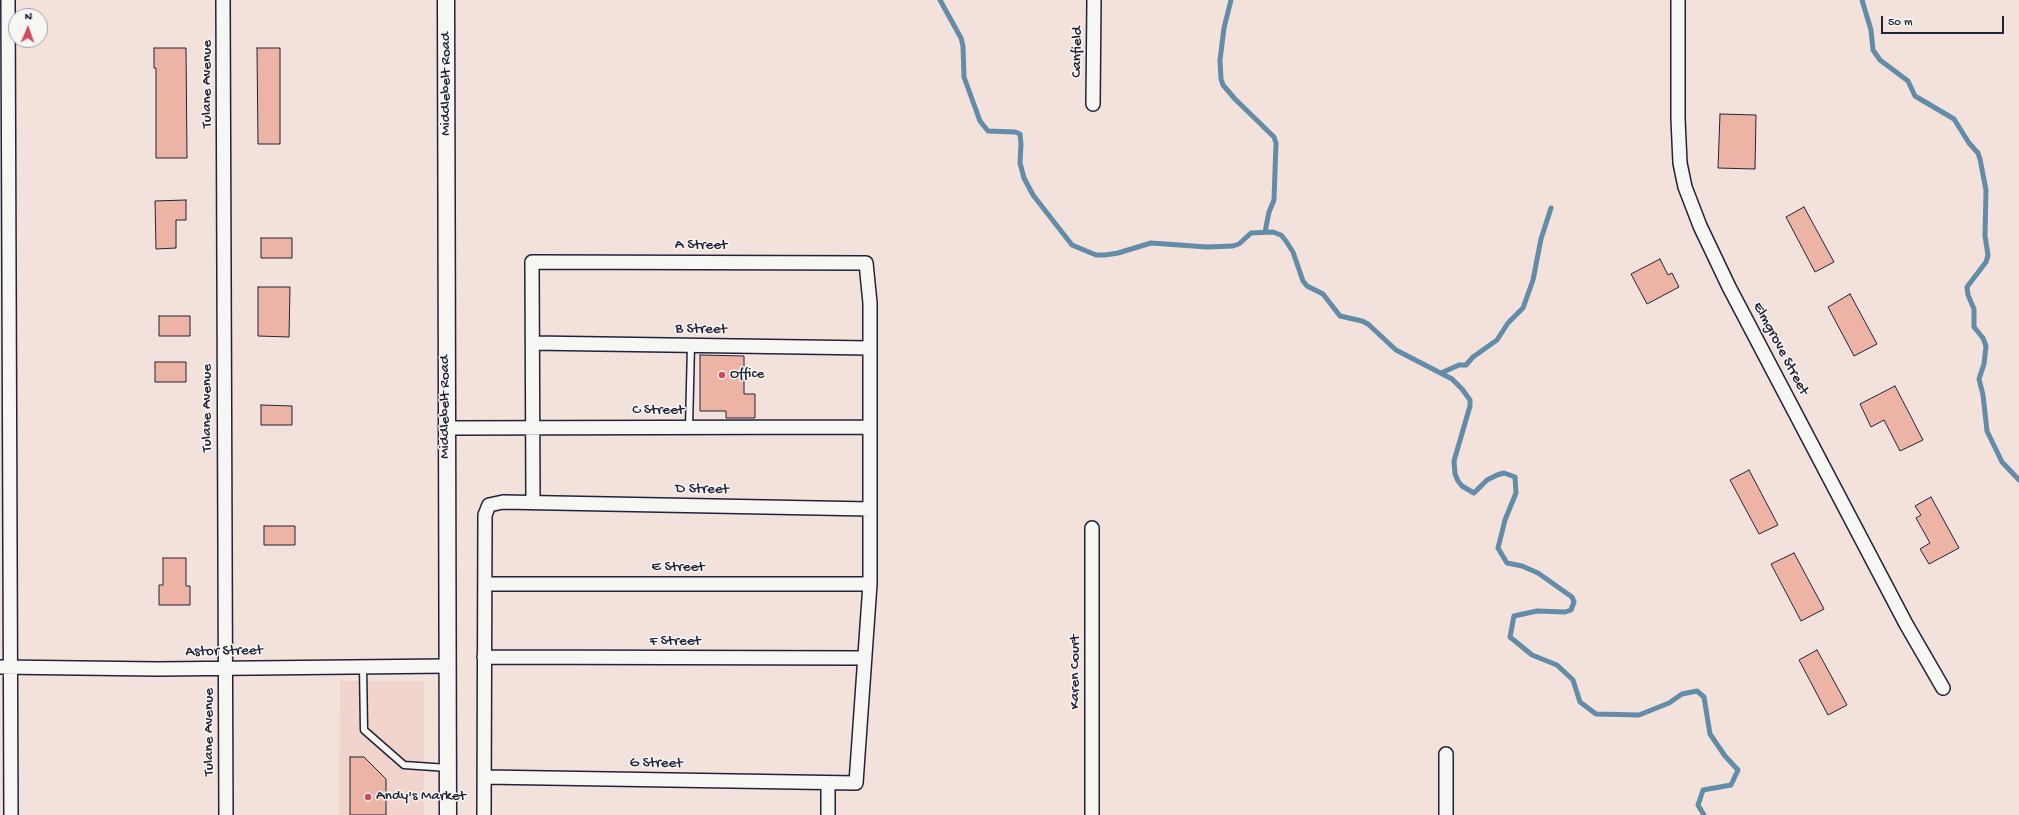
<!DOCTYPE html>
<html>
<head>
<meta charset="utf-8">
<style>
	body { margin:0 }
	#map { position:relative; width:2019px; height:815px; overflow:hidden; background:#f3e2db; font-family:"Gochi Hand",sans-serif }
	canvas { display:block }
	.north { position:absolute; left:8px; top:8px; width:40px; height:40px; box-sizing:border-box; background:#f6f6f2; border:1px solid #a1a1a9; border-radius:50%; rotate:2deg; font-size:11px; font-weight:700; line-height:16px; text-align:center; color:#22223b }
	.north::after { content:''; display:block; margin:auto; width:14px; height:18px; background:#d1495b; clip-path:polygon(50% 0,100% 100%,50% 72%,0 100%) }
	.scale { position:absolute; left:1881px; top:16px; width:123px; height:18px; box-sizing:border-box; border:2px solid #22223b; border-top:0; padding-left:5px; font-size:12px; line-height:14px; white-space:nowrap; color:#22223b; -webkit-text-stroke:3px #f6f6f2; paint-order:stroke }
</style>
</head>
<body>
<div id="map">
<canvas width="2019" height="815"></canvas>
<div class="north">N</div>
<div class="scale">50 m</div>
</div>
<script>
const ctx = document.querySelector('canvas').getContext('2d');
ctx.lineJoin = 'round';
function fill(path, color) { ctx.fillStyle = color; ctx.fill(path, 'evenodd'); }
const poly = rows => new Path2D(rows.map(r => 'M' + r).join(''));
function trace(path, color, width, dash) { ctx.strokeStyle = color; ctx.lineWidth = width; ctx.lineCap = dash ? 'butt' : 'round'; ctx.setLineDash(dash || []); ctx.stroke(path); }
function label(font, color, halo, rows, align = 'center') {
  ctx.font = font + ' "Gochi Hand",sans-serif'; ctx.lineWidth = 3; ctx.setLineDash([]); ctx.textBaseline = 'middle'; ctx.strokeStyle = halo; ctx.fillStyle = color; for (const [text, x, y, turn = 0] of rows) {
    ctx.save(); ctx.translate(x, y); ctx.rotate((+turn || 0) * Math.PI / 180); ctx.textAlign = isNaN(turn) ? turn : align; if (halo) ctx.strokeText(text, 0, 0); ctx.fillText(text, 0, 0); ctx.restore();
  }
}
const built = poly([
	[340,681,424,681,424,815,339,815]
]);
const stream = poly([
	[940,0,961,38,963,46,964,77,980,121,988,131,1015,132,1020,134,1021,144,1020,163,1024,178,1033,195,1072,245,1096,255,1105,255,1118,253,1151,243,1207,247,1233,246,1239,244,1251,233,1273,232,1281,235,1286,241,1293,252,1303,281,1307,286,1323,294,1340,316,1362,321,1368,324,1396,350,1452,379,1462,389,1470,400,1470,406,1454,461,1455,474,1458,481,1462,486,1474,493,1487,480,1497,475,1504,473,1515,477,1516,493,1505,520,1498,548,1507,563,1522,566,1538,573,1572,597,1574,602,1571,610,1565,612,1537,611,1514,616,1510,637,1532,655,1557,665,1573,680,1580,702,1596,714,1639,715,1669,703,1682,694,1697,691,1704,697,1710,734,1725,756,1738,770,1731,785,1703,790,1698,805,1704,815],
	[1231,0,1224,28,1220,60,1221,79,1223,85,1235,99,1274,137,1276,143,1274,200,1269,212,1265,232],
	[1862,0,1871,30,1873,50,1880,60,1908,81,1915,96,1954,119,1969,143,1978,153,1980,159,1986,190,1985,236,1988,255,1986,262,1967,287,1968,295,1974,309,1974,327,1983,338,1986,346,1984,364,1979,379,1983,395,1987,431,2002,462,2019,480],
	[1441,373,1459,365,1466,365,1473,357,1497,340,1508,323,1523,308,1533,280,1541,239,1551,208]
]);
const building = poly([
	[154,48,186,48,187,158,156,158,156,68,154,68,154,48],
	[257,48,280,48,280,144,258,144,257,48],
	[1720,114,1756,115,1755,169,1718,168,1720,114],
	[186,200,186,220,176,220,176,248,156,249,155,201,186,200],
	[1804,207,1834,262,1815,272,1786,217,1804,207],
	[261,238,292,238,292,258,261,258,261,238],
	[1660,259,1668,275,1672,273,1679,287,1647,304,1631,274,1660,259],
	[258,287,290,287,289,337,258,336,258,287],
	[1850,294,1877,344,1854,356,1828,307,1850,294],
	[159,316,190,316,190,336,159,336,159,316],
	[700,355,744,356,744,394,755,394,755,418,726,418,726,411,700,411,700,355],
	[155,362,186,362,186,382,155,382,155,362],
	[1895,386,1923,440,1900,451,1884,420,1871,427,1860,404,1895,386],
	[261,405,292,406,292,425,261,425,261,405],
	[1749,470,1778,525,1759,534,1730,480,1749,470],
	[1931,497,1959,548,1929,564,1920,549,1930,543,1916,518,1921,515,1915,506,1931,497],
	[264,526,295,526,295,545,264,545,264,526],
	[1794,553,1824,609,1801,621,1771,564,1794,553],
	[163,558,186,558,186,586,190,586,190,605,159,605,159,585,163,585,163,558],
	[1817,650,1847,705,1828,715,1799,660,1817,650],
	[350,757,364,757,386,779,386,815,350,815,350,757]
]);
const service = poly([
	[689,427,691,345],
	[363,666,364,730,404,765,448,768]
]);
const minor = poly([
	[8,0,11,815],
	[223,0,226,815],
	[1678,0,1678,119,1680,163,1685,187,1700,226,1729,287,1906,624,1943,688],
	[1093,104,1094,0],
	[533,343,870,348],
	[446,428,869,427],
	[1092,528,1092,815],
	[485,584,870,584],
	[484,657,864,658],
	[0,667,158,669,448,666],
	[485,777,856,783,870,584,870,303,866,263,532,262,533,503],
	[828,783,828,815],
	[484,815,485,515,489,505,503,502,870,509],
	[1446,815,1446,754]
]);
const tertiary = poly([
	[446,0,448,815]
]);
const markers = [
	[722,375,4,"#d1495b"],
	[368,797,4,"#d1495b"]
];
const streetNames = [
	["Canfield",1078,52,-89],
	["Tulane Avenue",208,84,-90],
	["Middlebelt Road",447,84,-90],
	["A Street",701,246],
	["B Street",701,330,1],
	["Elmgrove Street",1780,349,62],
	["Middlebelt Road",446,407,-90],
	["Tulane Avenue",208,408,-90],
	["C Street",658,411],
	["D Street",702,490,1],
	["E Street",678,568],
	["F Street",675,642],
	["Astor Street",224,652,-1],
	["Karen Court",1076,672,-90],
	["Tulane Avenue",210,732,-90],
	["G Street",656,764,1]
];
const poiNames = [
	["Office",730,375],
	["Andy's Market",376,797]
];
fill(built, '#f1d4cb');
trace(stream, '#638ca8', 5);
fill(building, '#edb4a5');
trace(building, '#22223b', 1);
trace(service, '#22223b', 9);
trace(minor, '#22223b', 16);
trace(tertiary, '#22223b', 19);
trace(service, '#f6f6f2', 6);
trace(minor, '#f6f6f2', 13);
trace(tertiary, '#f6f6f2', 16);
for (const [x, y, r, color] of markers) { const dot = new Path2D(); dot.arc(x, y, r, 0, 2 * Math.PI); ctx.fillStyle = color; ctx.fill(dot); trace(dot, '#f6f6f2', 1.5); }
label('15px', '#22223b', '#f6f6f2', streetNames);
label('15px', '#22223b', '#f6f6f2', poiNames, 'left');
</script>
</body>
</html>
